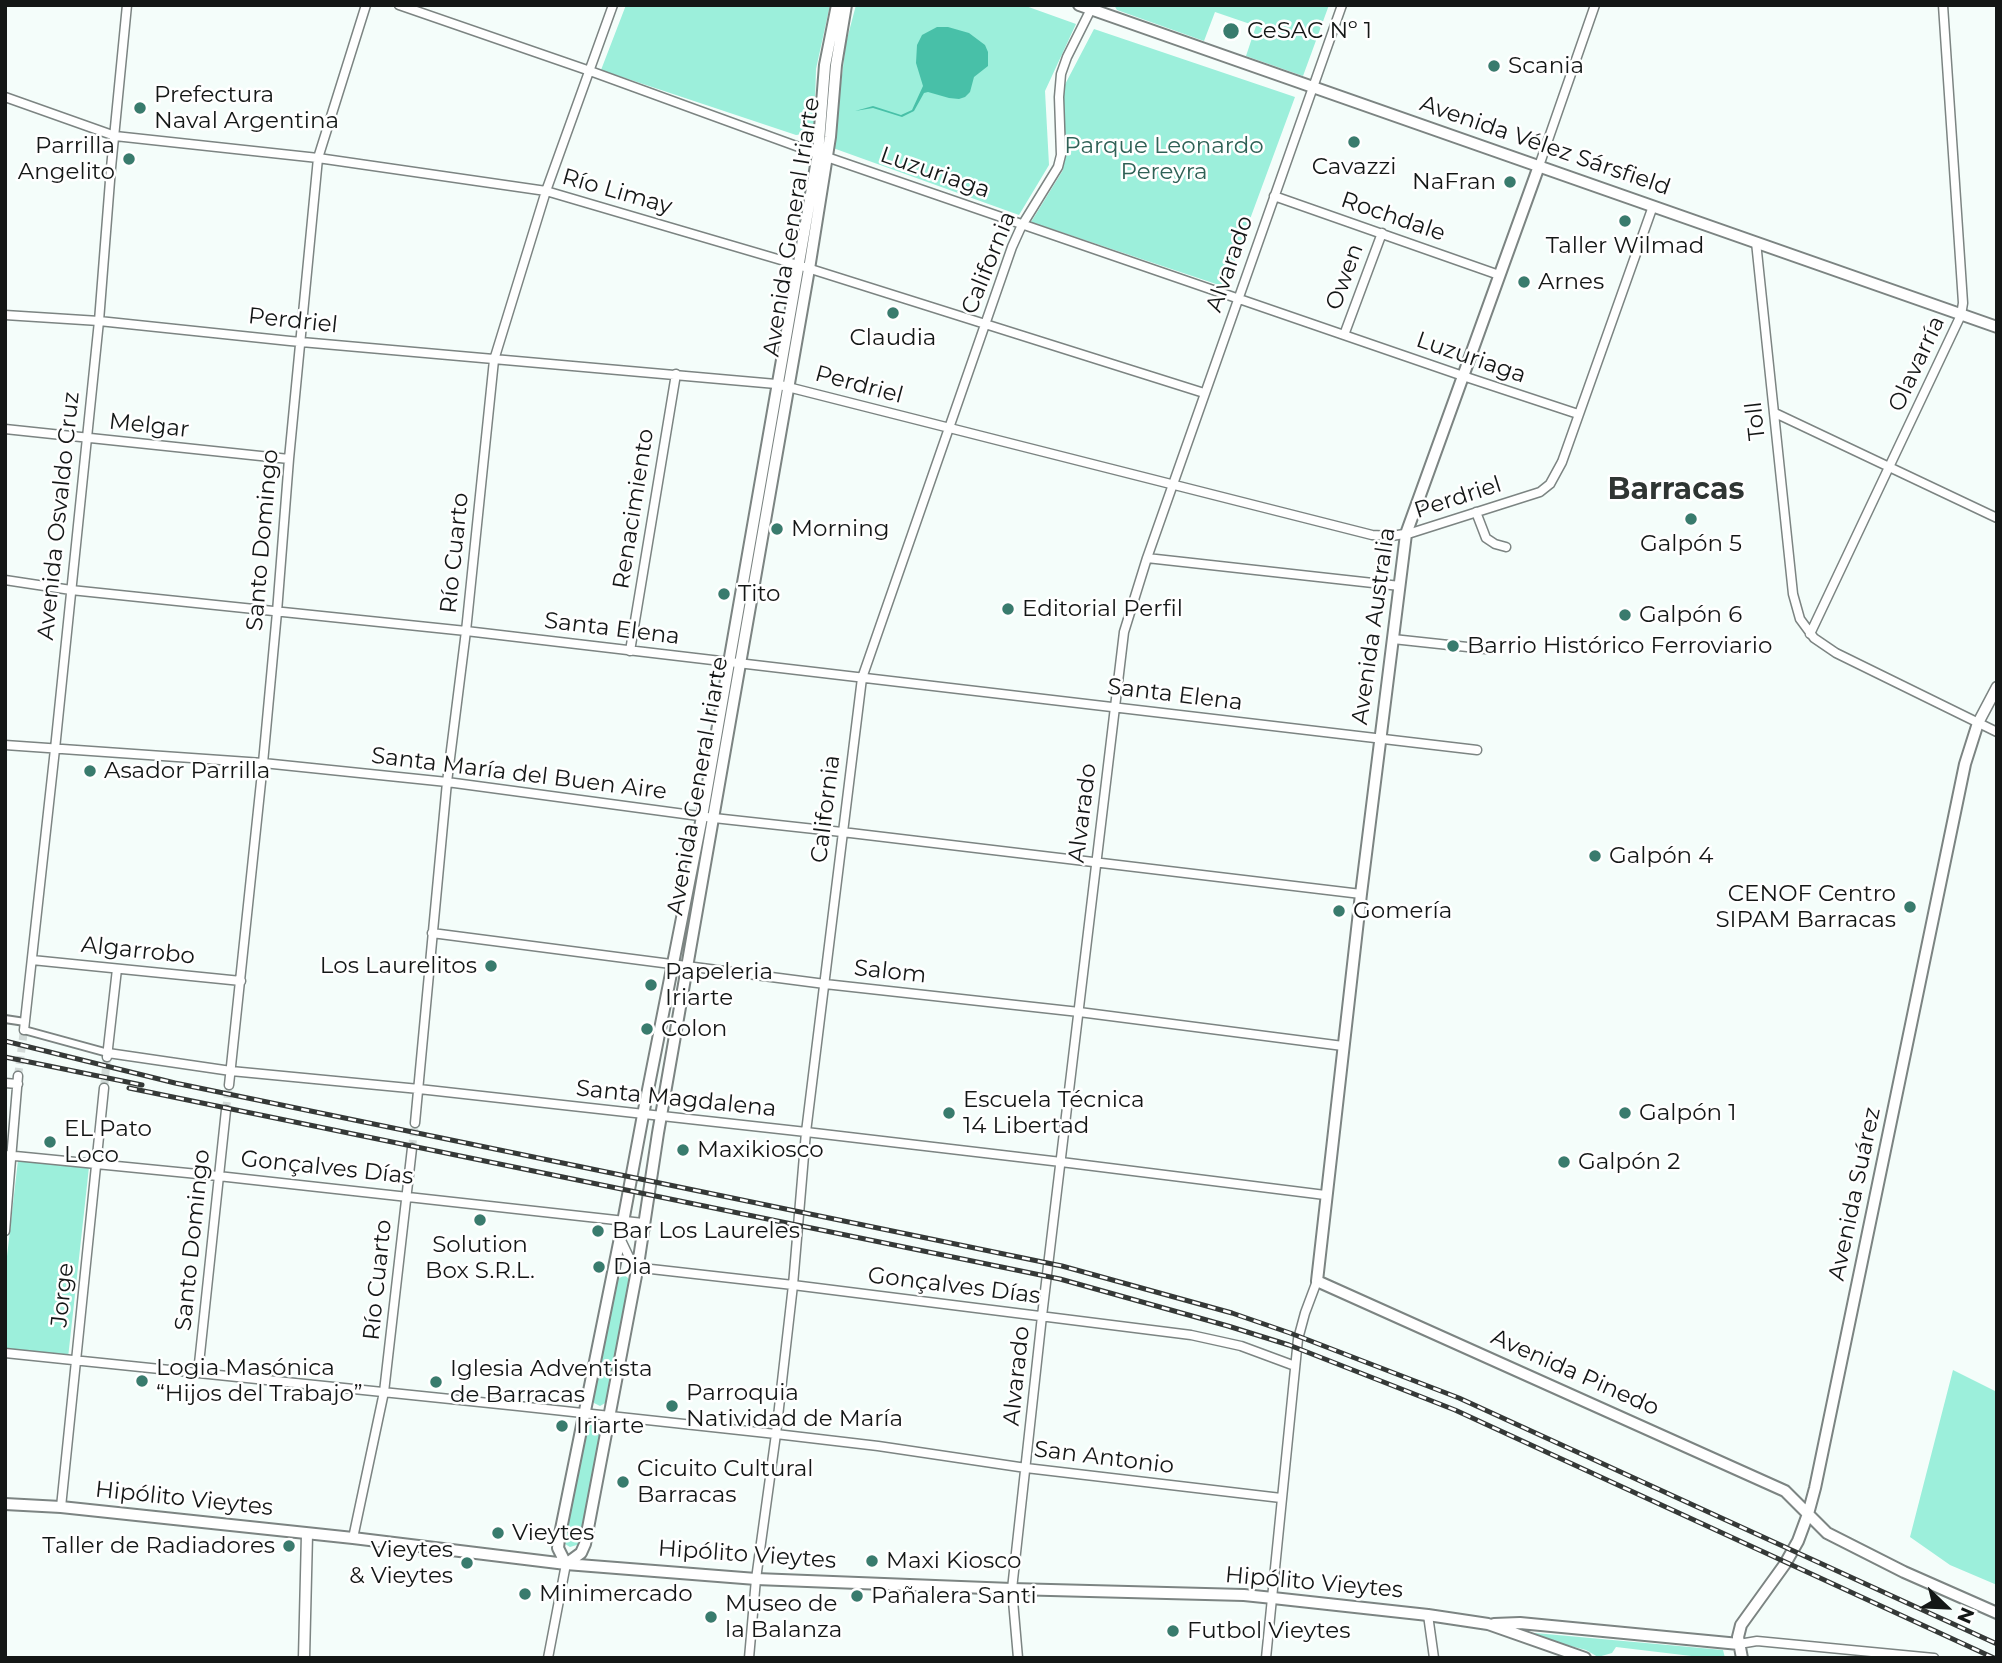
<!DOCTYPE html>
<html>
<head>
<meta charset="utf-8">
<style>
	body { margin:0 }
	#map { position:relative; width:2002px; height:1663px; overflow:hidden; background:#f4fdfa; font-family:Montserrat,sans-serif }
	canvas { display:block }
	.frame { position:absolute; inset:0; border:7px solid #141716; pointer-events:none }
	.north { position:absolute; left:1911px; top:1572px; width:70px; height:70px; -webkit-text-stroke:5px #fff; paint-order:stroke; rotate:113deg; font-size:19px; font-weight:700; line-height:28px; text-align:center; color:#141716 }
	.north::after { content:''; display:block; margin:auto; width:24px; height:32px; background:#141716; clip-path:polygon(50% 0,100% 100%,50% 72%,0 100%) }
</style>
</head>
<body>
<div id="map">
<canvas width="2002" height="1663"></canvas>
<div class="frame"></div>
<div class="north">N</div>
</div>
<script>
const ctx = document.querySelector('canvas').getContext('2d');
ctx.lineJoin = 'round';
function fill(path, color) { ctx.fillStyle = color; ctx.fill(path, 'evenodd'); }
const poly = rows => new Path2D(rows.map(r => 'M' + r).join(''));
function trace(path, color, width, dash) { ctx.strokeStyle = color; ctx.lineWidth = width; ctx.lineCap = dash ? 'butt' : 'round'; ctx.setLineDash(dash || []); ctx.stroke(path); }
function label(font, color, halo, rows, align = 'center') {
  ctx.font = font + ' Montserrat,sans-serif'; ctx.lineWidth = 5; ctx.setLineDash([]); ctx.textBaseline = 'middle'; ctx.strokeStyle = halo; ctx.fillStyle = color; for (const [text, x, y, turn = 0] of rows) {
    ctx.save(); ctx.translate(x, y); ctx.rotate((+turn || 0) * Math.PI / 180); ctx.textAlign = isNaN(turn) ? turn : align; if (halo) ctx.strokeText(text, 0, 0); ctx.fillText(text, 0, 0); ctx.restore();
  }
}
const green = poly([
	[626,5,830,5,816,69,814,133,796,135,601,70],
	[856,5,1023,5,1076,24,1045,91,1049,165,1019,215,833,148,846,43],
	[1114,5,1329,5,1303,76,1246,56,1256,26,1215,12,1204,41,1117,10],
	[1094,29,1295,97,1225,287,1031,222,1063,170,1060,94],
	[18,1160,89,1167,68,1358,5,1351,5,1274],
	[624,1275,628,1278,629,1282,607,1402,600,1406,594,1403,593,1397,614,1287,618,1279],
	[1953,1370,1997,1392,1997,1585,1950,1565,1910,1537],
	[587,1424,595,1424,599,1427,600,1433,582,1538,580,1544,570,1547,565,1544,564,1538],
	[1535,1633,1723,1650,1725,1658,1708,1658,1616,1647,1612,1653,1598,1657,1586,1650,1536,1637]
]);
const water = poly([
	[937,27,948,27,969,33,985,45,988,52,988,66,974,77,970,92,965,97,959,99,949,98,928,92,924,93,914,111,902,117,873,108,855,111,873,106,901,115,912,110,923,86,916,63,917,45,922,35]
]);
const minorTunnel = poly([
	[18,1076,24,1030],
	[104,1088,107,1057],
	[226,1110,229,1085],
	[412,1148,415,1123]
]);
const pedestrian = poly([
	[5,1019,25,1022],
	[24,1030,108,1053]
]);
const minor = poly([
	[399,5,590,71,818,154,1463,376,1578,414],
	[5,97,115,136,318,158,546,191,798,265,1204,393],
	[1539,166,1595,5],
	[1274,196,1499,275],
	[1756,242,1793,594,1800,619,1814,638,1836,653,1997,732],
	[5,315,99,321,290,341,776,384,1372,535,1391,536,1411,533,1540,492,1550,484,1562,462,1653,206],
	[1344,335,1382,233],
	[1775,413,1997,518],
	[5,429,289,459],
	[1476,512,1486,538,1495,544,1506,547],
	[1147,558,1400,586],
	[5,580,71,590,466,631,1477,750],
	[1810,634,1961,315,1963,303,1943,5],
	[1393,639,1486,649],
	[630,651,676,374],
	[5,745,263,763,447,782,714,818,842,832,1361,894],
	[432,933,825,984,1079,1012,1343,1046],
	[32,960,241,981],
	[24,1030,55,749,99,321,111,168,127,5],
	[108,1053,231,1071,419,1089,806,1132,1061,1162,1325,1195],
	[107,1057,117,969],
	[5,1083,18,1084],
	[229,1085,263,763,277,612,289,459,318,158,366,5],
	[415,1123,447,782,466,631,494,360,546,191,613,5],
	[5,1155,218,1176,643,1223],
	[5,1231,18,1076],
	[620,1238,629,1257,638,1265,651,1269,793,1285,1191,1335,1241,1346,1295,1366],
	[5,1353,518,1406,776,1434,878,1446,1026,1468,1281,1498],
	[198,1373,226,1110],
	[61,1507,104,1088],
	[353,1538,384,1392,412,1148],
	[1428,1615,1434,1658],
	[1739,1644,1757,1641,1934,1658],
	[548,1658,566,1564],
	[749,1658,756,1579,776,1434,793,1285,806,1132,862,678,1012,247,1021,227,1058,167,1061,155,1059,97,1061,74,1067,57,1093,5],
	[1018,1658,1012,1589,1042,1316,1124,632,1147,558,1342,5],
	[1266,1658,1298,1339,1305,1313,1317,1281]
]);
const tertiary = poly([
	[1978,723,1997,687],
	[304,1658,307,1534]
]);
const secondary = poly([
	[1079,5,1997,327],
	[1539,166,1406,534,1361,894,1317,1281,1785,1491,1827,1533,1904,1572,1997,1613],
	[5,1504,61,1507,353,1538,566,1564,756,1579,1012,1589,1244,1595,1273,1598,1428,1615,1488,1624,1585,1658],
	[566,1564,581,1553,585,1544,638,1265,658,1133,809,269,830,137,836,65,846,5],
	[566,1564,558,1548,559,1539,620,1238,643,1115,702,817,818,154,825,65,837,5],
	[1494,1624,1520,1623,1739,1644],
	[1742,1658,1738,1637,1741,1625,1785,1564,1798,1541,1808,1514,1815,1488,1965,764,1978,723]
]);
const rail = poly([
	[5,1041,175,1083,1062,1266,1232,1313,1290,1333,1459,1398,1997,1644],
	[5,1057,142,1085],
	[129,1088,1060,1279,1228,1326,1289,1345,1455,1410,1994,1658]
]);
const markers = [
	[1231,31,9,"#397b6d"],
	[1494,66,7,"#397b6d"],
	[140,108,7,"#397b6d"],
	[1354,142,7,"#397b6d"],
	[129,159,7,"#397b6d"],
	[1510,182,7,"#397b6d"],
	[1625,221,7,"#397b6d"],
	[1524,282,7,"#397b6d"],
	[893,313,7,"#397b6d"],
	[1691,519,7,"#397b6d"],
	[777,529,7,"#397b6d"],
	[724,594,7,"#397b6d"],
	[1008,609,7,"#397b6d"],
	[1625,615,7,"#397b6d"],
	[1453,646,7,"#397b6d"],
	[90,771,7,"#397b6d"],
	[1595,856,7,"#397b6d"],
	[1910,907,7,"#397b6d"],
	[1339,911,7,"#397b6d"],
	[491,966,7,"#397b6d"],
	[651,985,7,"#397b6d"],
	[647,1029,7,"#397b6d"],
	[949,1113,7,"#397b6d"],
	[1625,1113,7,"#397b6d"],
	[50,1142,7,"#397b6d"],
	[683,1150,7,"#397b6d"],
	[1564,1162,7,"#397b6d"],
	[480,1220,7,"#397b6d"],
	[598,1231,7,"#397b6d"],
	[599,1267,7,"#397b6d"],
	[142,1381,7,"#397b6d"],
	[436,1382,7,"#397b6d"],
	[672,1406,7,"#397b6d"],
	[562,1426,7,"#397b6d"],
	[623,1482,7,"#397b6d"],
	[498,1533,7,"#397b6d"],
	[289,1546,7,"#397b6d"],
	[872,1561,7,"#397b6d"],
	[467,1563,7,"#397b6d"],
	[525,1594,7,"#397b6d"],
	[857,1596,7,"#397b6d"],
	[711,1617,7,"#397b6d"],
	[1173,1631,7,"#397b6d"]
];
const poiNames = [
	["CeSAC Nº 1",1247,31],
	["Scania",1508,66],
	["Prefectura",154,95],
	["Naval Argentina",154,121],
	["Parrilla",115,146,"right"],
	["Angelito",115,172,"right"],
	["Cavazzi",1354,167,"center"],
	["NaFran",1496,182,"right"],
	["Taller Wilmad",1625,246,"center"],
	["Arnes",1538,282],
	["Claudia",893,338,"center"],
	["Morning",791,529],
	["Galpón 5",1691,544,"center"],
	["Tito",738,594],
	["Editorial Perfil",1022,609],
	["Galpón 6",1639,615],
	["Barrio Histórico Ferroviario",1467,646],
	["Asador Parrilla",104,771],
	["Galpón 4",1609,856],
	["CENOF Centro",1896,894,"right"],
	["SIPAM Barracas",1896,920,"right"],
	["Gomería",1353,911],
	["Los Laurelitos",477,966,"right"],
	["Papeleria",665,972],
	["Iriarte",665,998],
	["Colon",661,1029],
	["Escuela Técnica",963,1100],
	["14 Libertad",963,1126],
	["Galpón 1",1639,1113],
	["EL Pato",64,1129],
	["Loco",64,1155],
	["Maxikiosco",697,1150],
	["Galpón 2",1578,1162],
	["Bar Los Laureles",612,1231],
	["Solution",480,1245,"center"],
	["Box S.R.L.",480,1271,"center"],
	["Dia",613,1267],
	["Logia Masónica",156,1368],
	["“Hijos del Trabajo”",156,1394],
	["Iglesia Adventista",450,1369],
	["de Barracas",450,1395],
	["Parroquia",686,1393],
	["Natividad de María",686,1419],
	["Iriarte",576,1426],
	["Cicuito Cultural",637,1469],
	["Barracas",637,1495],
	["Vieytes",512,1533],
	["Taller de Radiadores",275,1546,"right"],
	["Vieytes",453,1550,"right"],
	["& Vieytes",453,1576,"right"],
	["Maxi Kiosco",886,1561],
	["Minimercado",539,1594],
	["Pañalera Santi",871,1596],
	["Museo de",725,1604],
	["la Balanza",725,1630],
	["Futbol Vieytes",1187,1631]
];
const parkNames = [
	["Parque Leonardo",1164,146],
	["Pereyra",1164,172]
];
const streetNames = [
	["Avenida Vélez Sársfield",1545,146,19],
	["Luzuriaga",935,173,19],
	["Río Limay",617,192,16],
	["Rochdale",1393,217,19],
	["Avenida General Iriarte",792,227,-81],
	["California",989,263,-68],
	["Alvarado",1230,264,-71],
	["Owen",1345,277,-70],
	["Perdriel",293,321,6],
	["Luzuriaga",1471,358,19],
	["Olavarría",1917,364,-65],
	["Perdriel",859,385,15],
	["Toll",1756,421,-96],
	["Melgar",149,426,6],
	["Perdriel",1458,498,-18],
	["Renacimiento",634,509,-81],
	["Avenida Osvaldo Cruz",59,516,-84],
	["Santo Domingo",263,540,-85],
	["Río Cuarto",455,553,-84],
	["Avenida Australia",1374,626,-82],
	["Santa Elena",612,629,7],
	["Santa Elena",1175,695,7],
	["Santa María del Buen Aire",519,774,7],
	["Avenida General Iriarte",698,786,-80],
	["California",826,809,-83],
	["Alvarado",1083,813,-83],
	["Algarrobo",138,951,6],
	["Salom",890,972,6],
	["Santa Magdalena",676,1099,6],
	["Gonçalves Días",327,1168,6],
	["Avenida Suárez",1855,1194,-78],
	["Santo Domingo",193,1240,-84],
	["Río Cuarto",378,1280,-84],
	["Gonçalves Días",954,1286,7],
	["Jorge",63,1295,-84],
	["Avenida Pinedo",1575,1373,24],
	["Alvarado",1017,1376,-84],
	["San Antonio",1104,1458,7],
	["Hipólito Vieytes",184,1499,6],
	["Hipólito Vieytes",747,1555,4],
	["Hipólito Vieytes",1314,1583,5]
];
const districtNames = [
	["Barracas",1676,490]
];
fill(green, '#9cefdb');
fill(water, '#48c0a8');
trace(minorTunnel, '#d2dad8', 8, [8, 4]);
trace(pedestrian, '#7c8482', 10);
trace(minor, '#7c8482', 11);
trace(tertiary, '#7c8482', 13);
trace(secondary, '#7c8482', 14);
trace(pedestrian, '#fff', 6);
trace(minor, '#fff', 8);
trace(tertiary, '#fff', 10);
trace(secondary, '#fff', 10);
trace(rail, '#353937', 5);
trace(rail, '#fff', 2.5, [8]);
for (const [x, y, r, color] of markers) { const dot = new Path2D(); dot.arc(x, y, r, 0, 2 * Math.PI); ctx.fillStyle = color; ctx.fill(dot); trace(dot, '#fff', 2.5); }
label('23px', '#141716', '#fff', poiNames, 'left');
label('23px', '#2f6156', '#fff', parkNames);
label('23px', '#141716', '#fff', streetNames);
label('bold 30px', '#2f3533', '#fff', districtNames);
</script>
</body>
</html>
